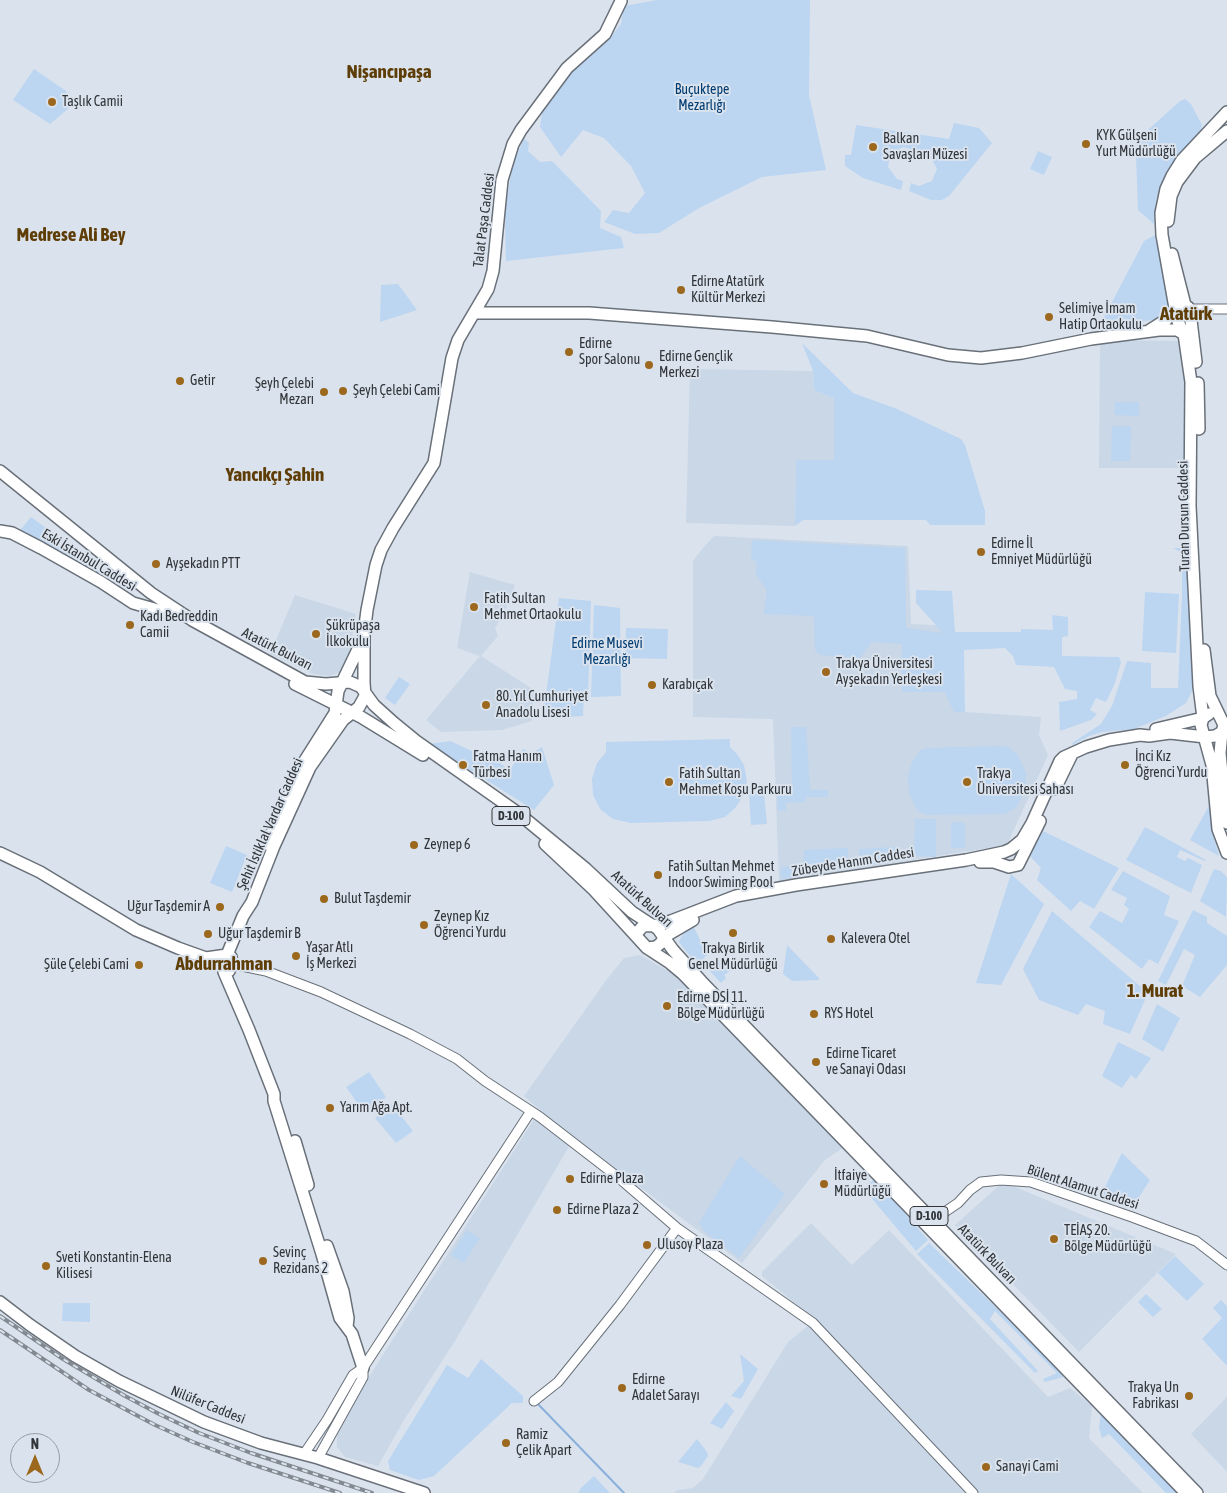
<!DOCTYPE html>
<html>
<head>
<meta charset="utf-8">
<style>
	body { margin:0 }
	#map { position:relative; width:1227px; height:1493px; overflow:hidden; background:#dae3ed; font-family:"Asap Condensed",sans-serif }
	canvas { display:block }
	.north { position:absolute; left:10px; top:1433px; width:50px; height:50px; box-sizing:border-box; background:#dae3ed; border:1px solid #969da5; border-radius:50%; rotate:0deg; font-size:14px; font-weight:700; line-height:20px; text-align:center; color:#313539 }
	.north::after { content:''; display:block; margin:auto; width:18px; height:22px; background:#9b681d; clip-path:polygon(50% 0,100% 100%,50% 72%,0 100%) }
</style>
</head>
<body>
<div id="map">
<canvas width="1227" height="1493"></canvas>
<div class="north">N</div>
</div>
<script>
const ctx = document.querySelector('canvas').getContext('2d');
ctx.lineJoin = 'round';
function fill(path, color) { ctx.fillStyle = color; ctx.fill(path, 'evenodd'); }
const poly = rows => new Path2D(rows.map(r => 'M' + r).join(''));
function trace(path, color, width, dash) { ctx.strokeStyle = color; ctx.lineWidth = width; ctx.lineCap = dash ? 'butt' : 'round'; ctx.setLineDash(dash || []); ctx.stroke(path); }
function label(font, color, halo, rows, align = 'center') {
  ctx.font = font + ' "Asap Condensed",sans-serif'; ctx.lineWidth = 4; ctx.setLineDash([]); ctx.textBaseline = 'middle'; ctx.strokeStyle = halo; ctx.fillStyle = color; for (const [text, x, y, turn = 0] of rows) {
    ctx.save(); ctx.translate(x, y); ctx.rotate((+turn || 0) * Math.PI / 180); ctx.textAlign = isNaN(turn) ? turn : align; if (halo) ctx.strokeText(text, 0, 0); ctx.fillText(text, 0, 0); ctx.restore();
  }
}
const built = poly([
	[1100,340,1180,341,1186,379,1186,468,1099,468],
	[690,369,813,371,814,390,834,398,834,460,796,460,795,526,686,523],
	[714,536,908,546,911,624,954,626,965,712,1041,717,1039,735,1048,755,1007,845,779,881,773,719,693,717,693,561,702,549],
	[470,572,515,585,504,613,495,628,498,636,481,656,534,690,532,721,502,730,441,732,426,720,480,656,457,648],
	[295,595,356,614,349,657,340,672,330,676,313,674,270,654],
	[640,955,684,980,844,1147,825,1160,742,1263,574,1138,455,1341,404,1420,378,1466,345,1457,337,1447,337,1430,372,1372,540,1110,524,1096,607,979,624,958],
	[1003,1182,1176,1254,1079,1352,955,1225],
	[811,1223,852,1265,889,1230,1048,1397,1070,1388,1092,1406,1089,1438,1143,1493,674,1493,677,1490,693,1488,703,1479,788,1342,815,1320,762,1276,762,1272],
	[1227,1397,1227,1472,1191,1434]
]);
const green = poly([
	[657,0,810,0,809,95,826,170,762,177,699,208,659,233,635,234,604,222,613,210,629,213,645,193,631,166,604,138,583,130,561,157,540,127,542,113,568,73,607,41,621,24,624,6],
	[34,69,66,91,69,108,50,124,13,100],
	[1185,99,1191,104,1202,125,1200,135,1180,154,1165,179,1156,200,1154,224,1138,210,1136,156,1138,139,1180,101],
	[954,123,979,128,992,143,949,196,942,200,931,200,909,191,911,183,919,186,932,181,937,169,929,154,903,147,890,155,888,167,897,179,903,181,901,190,863,178,845,166,845,155,851,155,856,125,949,139],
	[524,138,529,143,528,151,540,162,552,161,601,211,600,228,621,237,624,248,506,261,505,212,512,167],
	[1038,151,1052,157,1044,175,1030,169],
	[1155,235,1169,295,1168,309,1160,319,1102,327,1101,323,1144,241],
	[398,284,417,310,380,322,381,285],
	[802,343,853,393,897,409,961,439,965,445,985,511,985,525,930,525,926,520,803,520,795,526,796,460,834,460,834,398,814,390,813,371],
	[1115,402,1139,402,1139,416,1114,415],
	[1112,426,1131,426,1130,461,1111,461],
	[31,517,125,587,123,590,118,590,17,534],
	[752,540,905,548,906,628,943,633,916,603,916,590,952,591,955,632,1021,632,1021,629,1053,630,1052,615,1068,617,1068,636,1062,637,1062,656,1119,657,1121,662,1115,683,1106,702,1096,698,1090,710,1097,714,1091,720,1060,731,1059,702,1077,699,1077,691,1065,689,1054,667,1016,665,1013,656,1005,648,964,650,965,712,954,712,945,692,902,692,902,644,872,642,860,658,820,655,815,650,814,616,764,614,767,590,756,575,757,562,751,559],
	[1173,548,1188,548,1195,685,1186,703,1166,716,1134,729,1102,732,1089,736,1072,745,1072,743,1101,724,1112,706,1127,661,1151,663,1151,688,1178,688,1182,595,1182,553],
	[1145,592,1179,594,1176,653,1142,651],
	[559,598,591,601,588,695,584,696,583,716,550,718,544,710],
	[594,605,620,608,621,696,591,697],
	[626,628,668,629,667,659,625,658],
	[399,677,410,684,395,705,385,698],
	[791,727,806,727,810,790,828,790,828,797,806,797,805,802,786,803,786,810,778,811,777,793,792,791],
	[730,739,730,747,737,754,744,765,747,782,744,794,740,801,735,808,725,817,709,821,631,823,613,819,601,810,597,803,593,795,592,779,597,763,606,752,606,742],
	[450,741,481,755,471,770,485,753,510,770,523,749,532,753,542,747,554,785,534,810,429,744],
	[1002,746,1008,747,1018,755,1026,773,1025,789,1019,803,1015,808,1005,814,928,815,918,811,915,806,910,796,908,777,912,762,921,750,926,748],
	[764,793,767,824,751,825,749,794],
	[1211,802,1212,831,1219,856,1190,840],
	[915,819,936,819,936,857,914,856],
	[951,822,965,823,965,848,951,848],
	[1145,827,1206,860,1205,861,1180,850,1177,857,1185,861,1188,858,1202,865,1191,893,1126,860],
	[1041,830,1119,868,1094,909,1080,901,1071,911,1037,880,1041,868,1030,856],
	[226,846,247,855,232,892,210,883],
	[895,847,896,861,859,866,859,849],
	[848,848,846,869,781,879,781,867,803,866,804,850],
	[1214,869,1221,871,1227,877,1226,917,1200,901],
	[1123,871,1170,896,1164,915,1179,921,1158,964,1149,959,1142,969,1089,927,1100,911,1122,923,1129,909,1124,905,1127,898,1111,890],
	[1011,874,1044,904,1001,985,976,983],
	[1193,910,1207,917,1207,923,1227,936,1227,965,1200,997,1182,986,1195,955,1184,949,1166,985,1158,981],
	[1052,911,1148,993,1130,1034,1103,1024,1105,1011,1086,1004,1078,1015,1039,1000,1023,969],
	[694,927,707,955,697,965,679,942,681,937,686,931],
	[787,945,819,978,819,980,792,981,783,974],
	[728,958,736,967,724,975,726,978,721,983,706,967],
	[1157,1004,1180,1018,1163,1052,1142,1039],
	[1118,1042,1151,1058,1136,1079,1131,1075,1122,1088,1102,1076],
	[369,1072,386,1097,365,1114,346,1087],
	[392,1104,413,1131,396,1143,375,1118],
	[1122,1153,1150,1180,1136,1202,1130,1204,1114,1198,1112,1203,1100,1197],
	[740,1156,785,1194,739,1258,704,1231,699,1223],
	[875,1179,928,1240,916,1251,868,1194,868,1184],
	[467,1230,480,1238,464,1263,451,1255],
	[929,1243,1063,1372,1063,1377,1045,1382,1043,1379,1057,1373,995,1311,990,1319,1038,1371,1035,1373,917,1254],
	[1175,1256,1204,1284,1187,1301,1158,1273],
	[1146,1294,1162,1309,1153,1317,1138,1302],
	[1221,1300,1227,1306,1227,1366,1202,1339,1222,1318,1213,1308],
	[63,1303,90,1303,90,1322,62,1321],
	[740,1354,758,1369,741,1399,731,1396,744,1381],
	[481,1359,523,1396,523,1403,512,1403,434,1476,419,1480,390,1470,388,1461,447,1365,468,1378],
	[726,1402,734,1411,722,1429,710,1423],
	[1101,1413,1179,1493,1166,1493,1109,1434,1102,1438,1099,1428],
	[697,1439,707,1452,708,1456,701,1466,698,1468,678,1462],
	[594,1476,610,1493,578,1493,581,1488]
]);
const stream = poly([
	[537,1403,624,1493]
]);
const minor = poly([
	[1189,309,1227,309],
	[232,964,266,971,321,992,410,1034,457,1059,485,1081,540,1117,619,1178,677,1228,813,1323,973,1493],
	[933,1220,958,1203,970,1190,981,1182,1001,1180,1031,1182,1132,1217,1196,1241,1227,1265],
	[534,1401,558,1382,620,1305,677,1228],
	[304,1454,327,1420,353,1375,363,1368,531,1111],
	[318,1458,363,1377,363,1368]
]);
const major = poly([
	[1168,221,1171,196,1177,182,1195,158,1227,131],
	[1172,254,1185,305],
	[474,313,589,313,772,327,867,336,948,355,981,358,1022,353,1091,339,1159,330,1177,330,1184,334],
	[1150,330,1166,320,1177,306,1183,305,1188,307,1190,312,1196,362],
	[1198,383,1199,429],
	[0,471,151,593,192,620,305,682,326,684,350,682,361,687,374,705,394,723,416,741,518,813,586,869,632,912,658,929,673,950,701,981,1197,1493],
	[0,531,12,533,41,548,101,582,133,603,165,612],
	[1204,650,1210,696,1224,725,1222,732,1220,753,1227,823],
	[295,684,361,717,423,755],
	[1209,714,1203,718,1201,725,1212,765,1218,829,1227,853],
	[1203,718,1199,686,1190,506,1191,382,1184,334,1174,313,1175,308,1162,235,1161,213,1166,189,1172,176,1182,160,1227,112],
	[1156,729,1203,718],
	[1055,789,1072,754],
	[267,844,304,762,335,713,338,691,361,643],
	[545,844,594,890,647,948,670,963,682,973,1186,1493],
	[0,853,40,872,136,930,178,948,206,958,227,955],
	[980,862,994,862,1009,867,1018,865,1040,821],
	[635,935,643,926,659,925,671,921,736,896,796,885,966,860,1004,852,1011,849,1022,840,1032,823,1060,761,1064,757,1086,747,1109,740,1140,735,1149,736,1170,733,1205,737,1215,736,1222,732,1227,731],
	[647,948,656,947,661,943,664,937,693,920],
	[227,955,243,916,252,902,274,846,310,767,343,720,359,707,365,696,364,683,364,634,367,610,376,565,381,550,393,528,434,463,452,358,458,340,488,289,493,271,502,180,513,144,521,130,567,68,605,34,621,1],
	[224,972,249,1030,274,1094,274,1101,322,1254,340,1318,352,1334,363,1368],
	[224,972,229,971,232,964,231,957,227,955],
	[295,1141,308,1185],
	[327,1246,343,1291,348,1318,347,1327],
	[0,1302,30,1325,75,1356,119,1381,204,1422,261,1443,318,1458,424,1493]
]);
const rail = poly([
	[0,1316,63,1359,125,1396,159,1414,199,1433,251,1453,372,1493],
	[0,1330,89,1390,155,1425,193,1442,248,1463,340,1493]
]);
const markers = [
	[52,102,5,"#9b681d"],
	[1086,144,5,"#9b681d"],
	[873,147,5,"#9b681d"],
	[681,290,5,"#9b681d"],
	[1049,317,5,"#9b681d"],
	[569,352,5,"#9b681d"],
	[649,365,5,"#9b681d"],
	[180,381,5,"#9b681d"],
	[343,391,5,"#9b681d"],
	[324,392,5,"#9b681d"],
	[981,552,5,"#9b681d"],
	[156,564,5,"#9b681d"],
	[474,607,5,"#9b681d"],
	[130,625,5,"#9b681d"],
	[316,634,5,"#9b681d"],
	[826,672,5,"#9b681d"],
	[652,685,5,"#9b681d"],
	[486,705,5,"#9b681d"],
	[463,765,5,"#9b681d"],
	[1125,765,5,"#9b681d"],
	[669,782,5,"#9b681d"],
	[967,782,5,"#9b681d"],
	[414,845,5,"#9b681d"],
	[658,875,5,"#9b681d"],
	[324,899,5,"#9b681d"],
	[220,907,5,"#9b681d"],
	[424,925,5,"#9b681d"],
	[733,933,5,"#9b681d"],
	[208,934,5,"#9b681d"],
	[831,939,5,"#9b681d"],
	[296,956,5,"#9b681d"],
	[139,965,5,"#9b681d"],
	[667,1006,5,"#9b681d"],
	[814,1014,5,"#9b681d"],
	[816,1062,5,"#9b681d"],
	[330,1108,5,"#9b681d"],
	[570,1179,5,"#9b681d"],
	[824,1184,5,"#9b681d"],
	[557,1210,5,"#9b681d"],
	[1054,1239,5,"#9b681d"],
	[647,1245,5,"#9b681d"],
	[263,1261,5,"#9b681d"],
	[46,1266,5,"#9b681d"],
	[622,1388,5,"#9b681d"],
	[1189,1396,5,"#9b681d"],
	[506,1443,5,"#9b681d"],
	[986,1467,5,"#9b681d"]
];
const shields = [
	[511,816,38],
	[929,1216,38]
];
const shieldNames = [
	["D-100",511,816],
	["D-100",929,1216]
];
const parkNames = [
	["Buçuktepe",702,90],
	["Mezarlığı",702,106],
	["Edirne Musevi",607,644],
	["Mezarlığı",607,660]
];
const poiNames = [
	["Taşlık Camii",62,102],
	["KYK Gülşeni",1096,136],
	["Yurt Müdürlüğü",1096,152],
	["Balkan",883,139],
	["Savaşları Müzesi",883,155],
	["Edirne Atatürk",691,282],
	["Kültür Merkezi",691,298],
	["Selimiye İmam",1059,309],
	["Hatip Ortaokulu",1059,325],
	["Edirne",579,344],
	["Spor Salonu",579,360],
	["Edirne Gençlik",659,357],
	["Merkezi",659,373],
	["Getir",190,381],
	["Şeyh Çelebi",314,384,"right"],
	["Mezarı",314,400,"right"],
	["Şeyh Çelebi Cami",353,391],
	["Edirne İl",991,544],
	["Emniyet Müdürlüğü",991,560],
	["Ayşekadın PTT",166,564],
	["Fatih Sultan",484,599],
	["Mehmet Ortaokulu",484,615],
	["Kadı Bedreddin",140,617],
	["Camii",140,633],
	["Şükrüpaşa",326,626],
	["İlkokulu",326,642],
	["Trakya Üniversitesi",836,664],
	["Ayşekadın Yerleşkesi",836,680],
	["Karabıçak",662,685],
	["80. Yıl Cumhuriyet",496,697],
	["Anadolu Lisesi",496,713],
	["Fatma Hanım",473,757],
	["Türbesi",473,773],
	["İnci Kız",1135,757],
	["Öğrenci Yurdu",1135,773],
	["Fatih Sultan",679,774],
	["Mehmet Koşu Parkuru",679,790],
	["Trakya",977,774],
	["Üniversitesi Sahası",977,790],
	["Zeynep 6",424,845],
	["Fatih Sultan Mehmet",668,867],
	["Indoor Swiming Pool",668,883],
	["Bulut Taşdemir",334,899],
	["Uğur Taşdemir A",210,907,"right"],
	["Zeynep Kız",434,917],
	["Öğrenci Yurdu",434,933],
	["Uğur Taşdemir B",218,934],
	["Kalevera Otel",841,939],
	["Yaşar Atlı",306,948],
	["İş Merkezi",306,964],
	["Trakya Birlik",733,949,"center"],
	["Genel Müdürlüğü",733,965,"center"],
	["Şüle Çelebi Cami",129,965,"right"],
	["Edirne DSİ 11.",677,998],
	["Bölge Müdürlüğü",677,1014],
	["RYS Hotel",824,1014],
	["Edirne Ticaret",826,1054],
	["ve Sanayi Odası",826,1070],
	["Yarım Ağa Apt.",340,1108],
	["İtfaiye",834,1176],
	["Müdürlüğü",834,1192],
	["Edirne Plaza",580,1179],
	["Edirne Plaza 2",567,1210],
	["TEİAŞ 20.",1064,1231],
	["Bölge Müdürlüğü",1064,1247],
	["Ulusoy Plaza",657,1245],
	["Sevinç",273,1253],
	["Rezidans 2",273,1269],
	["Sveti Konstantin-Elena",56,1258],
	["Kilisesi",56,1274],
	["Edirne",632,1380],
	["Adalet Sarayı",632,1396],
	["Trakya Un",1179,1388,"right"],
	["Fabrikası",1179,1404,"right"],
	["Ramiz",516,1435],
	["Çelik Apart",516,1451],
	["Sanayi Cami",996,1467]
];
const streetNames = [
	["Talat Paşa Caddesi",484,220,-83],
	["Turan Dursun Caddesi",1184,516,-91],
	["Eski İstanbul Caddesi",89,560,31],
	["Atatürk Bulvarı",277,649,27],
	["Şehit İstiklal Vardar Caddesi",270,824,-66],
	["Zübeyde Hanım Caddesi",853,862,-9],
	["Atatürk Bulvarı",642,899,42],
	["Bülent Alamut Caddesi",1083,1187,18],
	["Atatürk Bulvarı",987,1254,46],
	["Nilüfer Caddesi",208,1405,22]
];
const districtNames = [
	["Nişancıpaşa",389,72],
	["Medrese Ali Bey",71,235],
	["Atatürk",1186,314],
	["Yancıkçı Şahin",275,475],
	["Abdurrahman",224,964],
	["1. Murat",1155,991]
];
fill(built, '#c9d7e7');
fill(green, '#bcd5f1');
trace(stream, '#88afdb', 2);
trace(minor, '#697079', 11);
trace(major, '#697079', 14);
trace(minor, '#fff', 9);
trace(major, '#fff', 11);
trace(rail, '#828990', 4);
trace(rail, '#dae3ed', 2, [5.5]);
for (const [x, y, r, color] of markers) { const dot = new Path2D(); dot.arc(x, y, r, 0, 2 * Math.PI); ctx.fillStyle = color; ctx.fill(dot); trace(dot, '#dae3ed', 2); }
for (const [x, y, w] of shields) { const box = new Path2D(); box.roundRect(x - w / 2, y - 9.5, w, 19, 4); ctx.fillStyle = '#dae3ed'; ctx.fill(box); trace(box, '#313539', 1); }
label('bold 12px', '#313539', null, shieldNames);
label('14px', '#003b70', '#dae3ed', parkNames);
label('14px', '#313539', '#dae3ed', poiNames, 'left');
label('14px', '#313539', '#dae3ed', streetNames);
label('bold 19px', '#5f3d06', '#dae3ed', districtNames);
</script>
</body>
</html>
